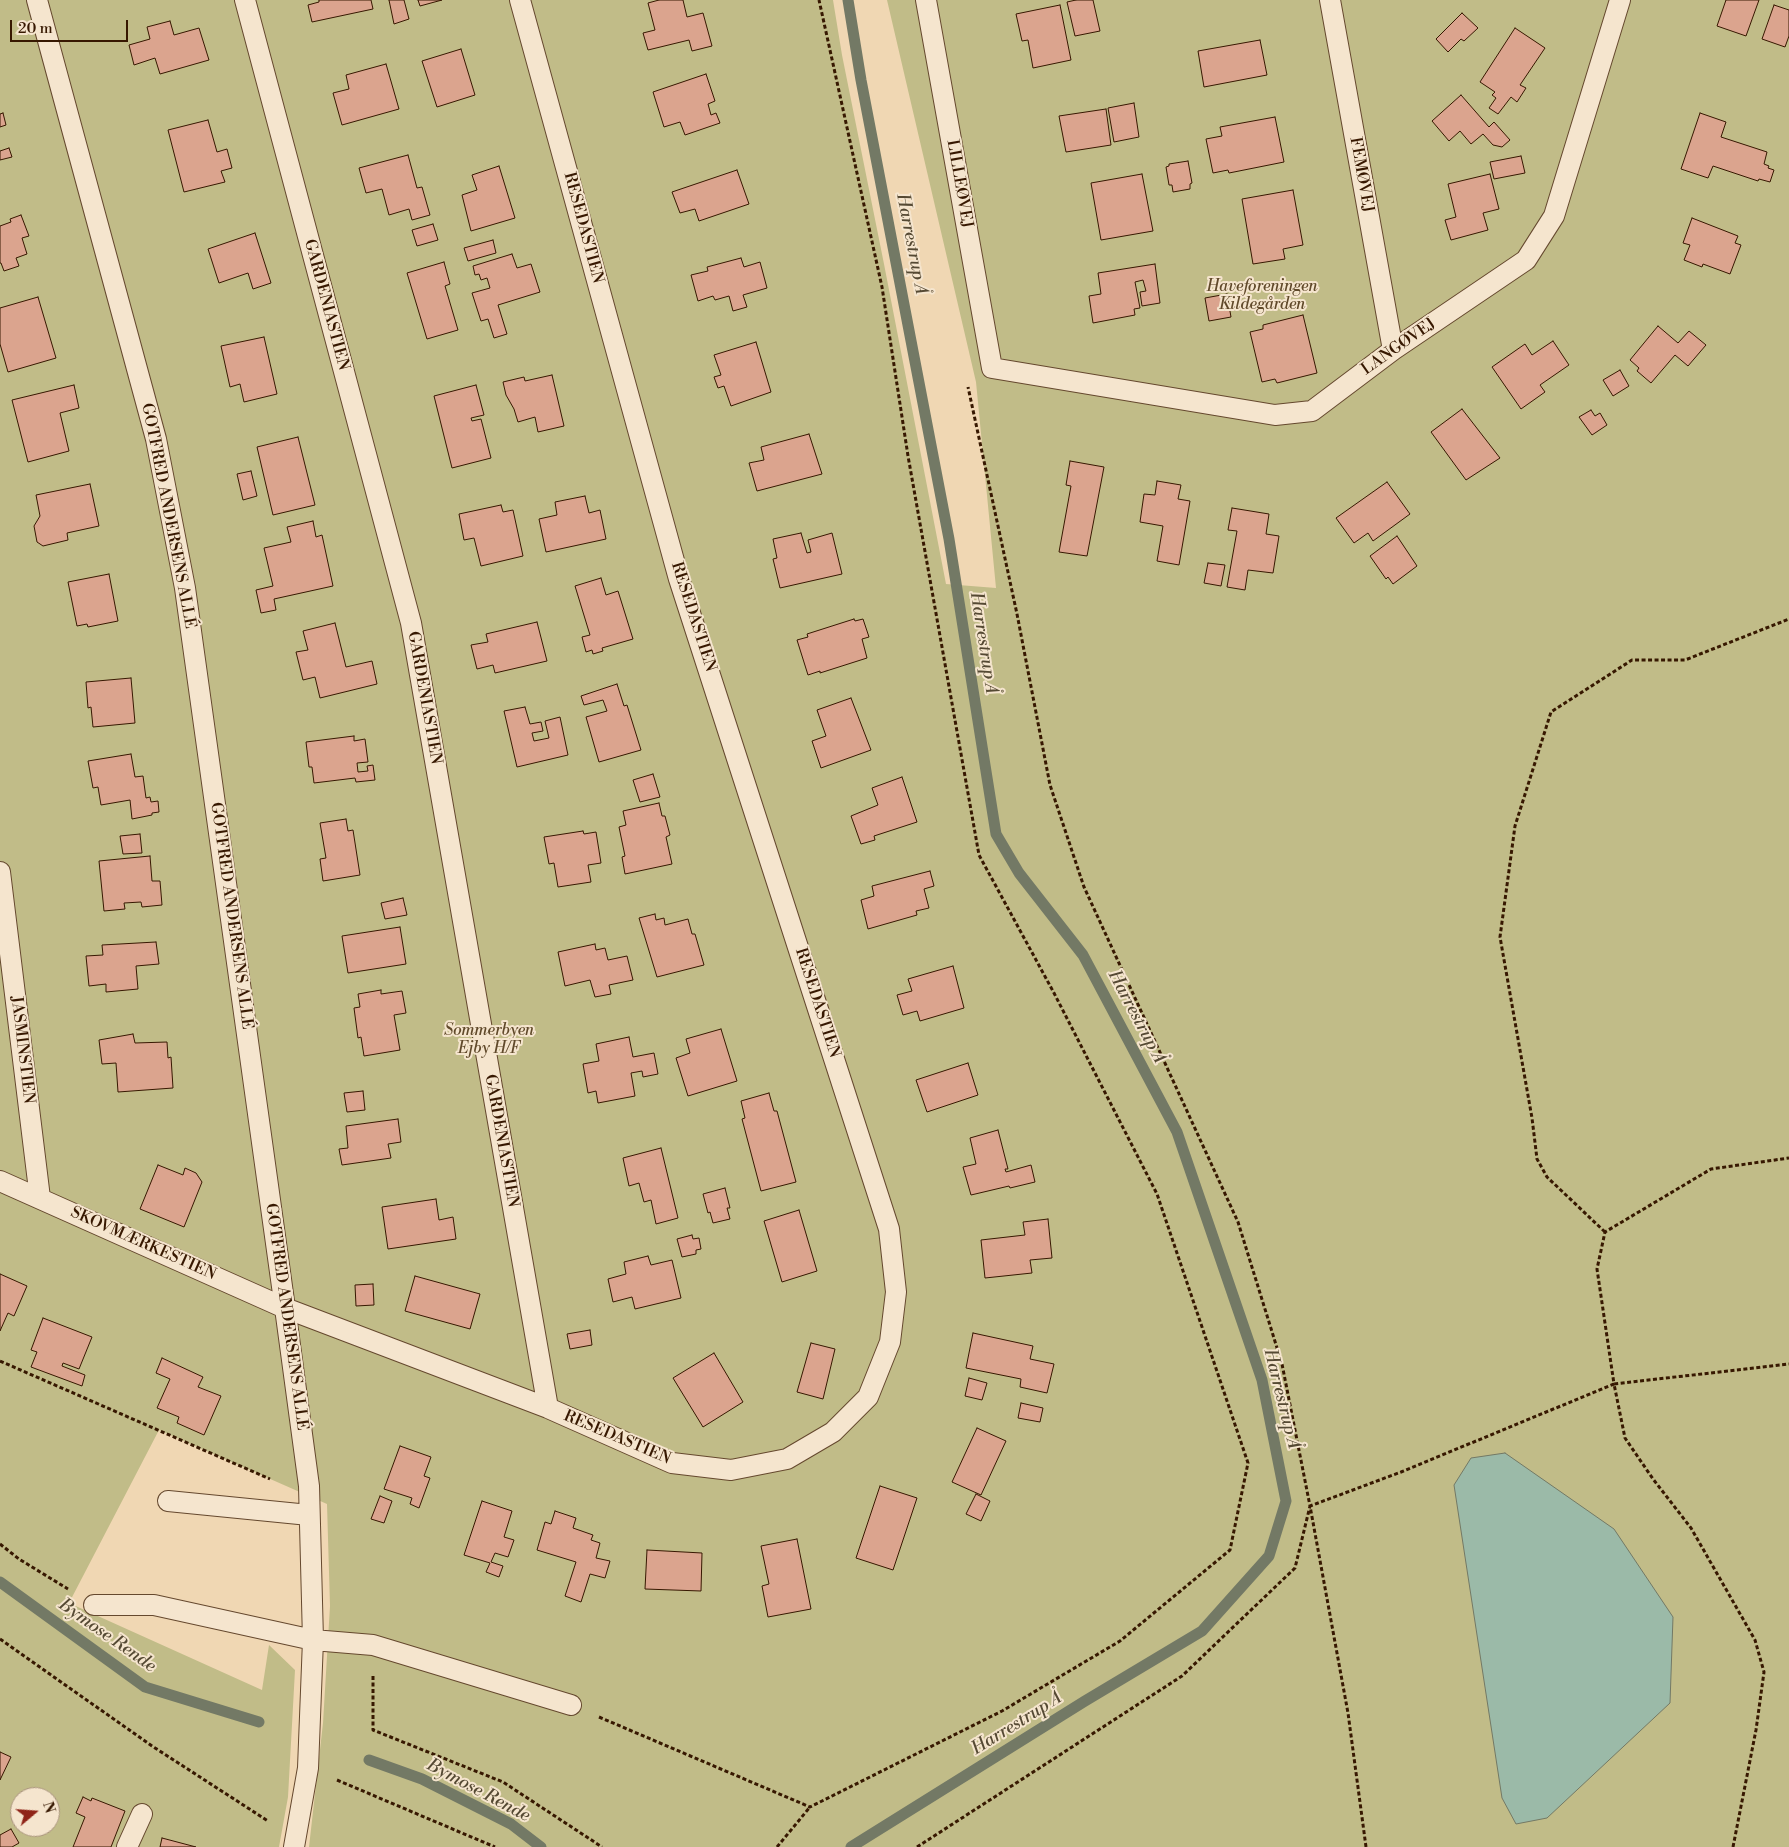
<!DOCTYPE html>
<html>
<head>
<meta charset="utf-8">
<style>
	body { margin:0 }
	#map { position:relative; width:1789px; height:1847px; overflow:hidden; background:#f0d7b3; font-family:"Libre Bodoni",serif }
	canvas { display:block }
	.north { position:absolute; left:10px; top:1787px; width:50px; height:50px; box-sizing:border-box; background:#f5e5ce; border:1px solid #a9937c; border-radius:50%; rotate:72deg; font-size:14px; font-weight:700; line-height:20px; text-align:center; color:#371801 }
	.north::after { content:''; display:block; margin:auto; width:18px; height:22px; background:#8f2418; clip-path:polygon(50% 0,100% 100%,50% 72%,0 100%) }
	.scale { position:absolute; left:10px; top:20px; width:118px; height:22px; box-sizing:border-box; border:2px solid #371801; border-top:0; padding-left:6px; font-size:15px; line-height:18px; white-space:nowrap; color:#371801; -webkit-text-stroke:4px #f5e5ce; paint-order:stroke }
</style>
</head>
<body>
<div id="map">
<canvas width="1789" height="1847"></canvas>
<div class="north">N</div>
<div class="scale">20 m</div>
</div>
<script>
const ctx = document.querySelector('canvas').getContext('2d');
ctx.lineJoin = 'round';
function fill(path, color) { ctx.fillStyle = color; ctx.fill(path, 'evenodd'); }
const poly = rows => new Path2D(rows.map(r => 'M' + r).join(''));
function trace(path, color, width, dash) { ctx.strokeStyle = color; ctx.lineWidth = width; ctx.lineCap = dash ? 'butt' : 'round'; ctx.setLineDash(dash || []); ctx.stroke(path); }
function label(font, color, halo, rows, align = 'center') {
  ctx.font = font + ' "Libre Bodoni",serif'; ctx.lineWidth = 4; ctx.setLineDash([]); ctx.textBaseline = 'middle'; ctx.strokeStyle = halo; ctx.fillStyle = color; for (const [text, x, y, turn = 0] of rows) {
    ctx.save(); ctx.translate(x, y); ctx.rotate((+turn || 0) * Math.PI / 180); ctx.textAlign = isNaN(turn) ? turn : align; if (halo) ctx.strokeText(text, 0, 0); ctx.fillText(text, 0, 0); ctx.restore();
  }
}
const green = poly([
	[0,0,833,0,842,55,884,264,946,584,996,588,976,382,887,0,1789,0,1789,1847,309,1847,323,1723,330,1606,327,1504,159,1430,69,1603,262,1690,269,1645,295,1670,288,1797,279,1847,0,1847],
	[20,1797,50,1797,50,1827,20,1827]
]);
const water = poly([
	[1505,1453,1614,1529,1673,1617,1670,1703,1547,1818,1516,1824,1502,1798,1454,1485,1471,1458,1505,1453]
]);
const stream = poly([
	[848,0,861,80,949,539,996,834,1019,873,1083,955,1177,1132,1262,1380,1286,1501,1269,1556,1202,1631,1085,1701,851,1847],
	[0,1582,145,1687,259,1722],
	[369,1760,422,1779,511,1824,541,1847]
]);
const building = poly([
	[319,0,371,0,373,9,312,22,308,5,319,2,319,0],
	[389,0,404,0,409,19,394,24,389,0],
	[418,0,442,0,420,6,418,0],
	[659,0,683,0,687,17,703,13,712,46,692,51,689,40,648,50,643,33,655,30,648,3,659,0],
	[1076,0,1093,0,1100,31,1075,36,1067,2,1076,0],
	[1726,0,1759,0,1746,36,1717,26,1726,0],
	[1060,5,1071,60,1033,68,1028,40,1022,41,1016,14,1060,5],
	[1774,5,1789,10,1789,36,1785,47,1762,39,1774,5],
	[1462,13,1478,28,1464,41,1461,39,1448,52,1436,39,1462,13],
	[170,21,174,35,199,28,209,60,160,74,155,58,134,65,129,45,150,39,147,27,170,21],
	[1515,28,1545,48,1520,85,1526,88,1517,102,1511,97,1498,114,1489,108,1496,98,1492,95,1495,92,1480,82,1515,28],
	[1260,40,1267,75,1204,87,1198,51,1260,40],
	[461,49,475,95,437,107,422,61,461,49],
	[386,64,399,109,342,125,333,93,349,89,346,75,386,64],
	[706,74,715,101,708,104,711,115,716,113,720,123,685,135,680,122,664,127,653,92,706,74],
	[1461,95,1489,127,1494,122,1510,140,1502,147,1493,145,1483,134,1471,144,1460,131,1449,141,1432,121,1461,95],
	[1134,103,1139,137,1114,142,1108,108,1134,103],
	[1106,109,1111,145,1066,152,1059,116,1106,109],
	[3,113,6,125,0,127,0,114,3,113],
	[1700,113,1726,122,1721,137,1767,152,1764,164,1769,166,1768,168,1774,170,1770,182,1759,179,1758,181,1713,166,1708,178,1681,169,1700,113],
	[1275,117,1284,162,1229,173,1228,170,1213,173,1206,139,1222,136,1220,127,1275,117],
	[208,120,217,152,227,149,232,168,221,171,225,182,184,192,168,130,208,120],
	[9,148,12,157,0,160,0,151,9,148],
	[408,155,417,188,422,187,430,215,412,220,409,209,389,215,382,189,366,193,359,168,408,155],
	[1521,156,1525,173,1494,179,1490,162,1521,156],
	[1188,161,1192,183,1190,184,1190,189,1173,192,1172,185,1169,185,1166,167,1169,166,1169,164,1188,161],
	[499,166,515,218,471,231,462,195,477,190,472,175,499,166],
	[737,170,749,204,699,221,695,209,680,213,672,192,737,170],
	[1142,174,1153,231,1101,240,1091,183,1142,174],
	[1490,174,1499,209,1483,213,1488,230,1451,240,1445,220,1456,217,1448,184,1490,174],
	[1293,190,1303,245,1283,249,1285,259,1253,264,1242,199,1293,190],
	[21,215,29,236,22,238,27,254,16,258,19,266,4,271,1,263,0,263,0,226,11,222,10,219,21,215],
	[1692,218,1738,236,1735,243,1741,245,1730,274,1703,264,1702,267,1684,260,1690,245,1683,243,1692,218],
	[433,224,438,240,417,246,412,230,433,224],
	[255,233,271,283,253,289,248,273,219,283,208,249,255,233],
	[493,240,496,253,468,261,464,248,493,240],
	[512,254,517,268,531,264,540,292,498,305,507,334,494,338,488,319,481,321,472,293,490,288,487,278,481,280,479,274,475,275,473,266,512,254],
	[741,258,744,267,760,262,767,288,743,295,747,307,733,311,729,296,715,300,713,296,698,301,691,275,708,271,707,267,741,258],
	[444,262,450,284,445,286,458,330,427,339,407,273,444,262],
	[1155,264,1160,303,1142,306,1140,292,1146,291,1143,280,1135,282,1140,308,1134,309,1135,315,1093,323,1089,296,1101,294,1098,273,1155,264],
	[1227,294,1231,317,1209,321,1205,298,1227,294],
	[38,297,56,358,8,372,0,344,0,308,38,297],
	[1303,315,1317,373,1277,383,1275,379,1262,382,1250,332,1263,329,1263,325,1303,315],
	[1658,326,1678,343,1689,331,1706,345,1688,366,1675,355,1651,383,1637,371,1639,368,1630,360,1658,326],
	[264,337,277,394,244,402,240,384,230,387,221,346,264,337],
	[1553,341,1569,365,1540,385,1545,392,1521,409,1492,367,1525,344,1532,355,1553,341],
	[756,342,771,392,731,406,724,386,718,388,714,377,721,375,714,355,756,342],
	[1620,370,1629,386,1613,396,1603,380,1620,370],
	[552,375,564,426,538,432,535,417,518,422,514,409,506,395,503,382,524,377,525,381,552,375],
	[74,385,79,408,60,413,69,451,28,462,12,400,74,385],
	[476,385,484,415,471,418,472,421,481,419,491,458,452,468,434,396,476,385],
	[1462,409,1500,458,1466,480,1431,432,1462,409],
	[1591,410,1595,416,1600,413,1607,425,1592,435,1579,417,1591,410],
	[809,434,822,474,757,491,749,463,764,460,761,447,809,434],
	[298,437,315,505,273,515,257,447,298,437],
	[1070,461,1104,467,1087,556,1059,552,1071,486,1066,485,1070,461],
	[251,471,257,496,243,500,237,474,251,471],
	[1157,481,1181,485,1178,499,1190,501,1179,565,1157,561,1163,526,1140,522,1144,494,1155,495,1157,481],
	[1387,482,1410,514,1373,541,1368,533,1354,543,1336,518,1387,482],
	[90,484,99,526,67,533,68,540,43,546,37,542,34,526,40,516,36,495,90,484],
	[585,496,589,513,600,510,606,539,546,552,539,519,557,515,555,502,585,496],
	[501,505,503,512,513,510,523,556,481,566,474,538,464,540,459,514,501,505],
	[1232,508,1269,514,1266,534,1279,536,1273,573,1248,570,1245,590,1227,587,1237,531,1228,530,1232,508],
	[313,521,316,537,322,535,333,586,274,599,276,610,261,613,256,590,273,586,264,548,291,542,287,527,313,521],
	[801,533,807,553,811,552,808,540,832,533,842,574,780,588,773,559,777,558,773,539,801,533],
	[1397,536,1417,566,1393,584,1388,577,1386,579,1370,556,1397,536],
	[1208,563,1225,565,1221,586,1204,583,1208,563],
	[109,574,118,621,88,627,87,624,77,626,68,582,109,574],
	[601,578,606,595,618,591,633,639,602,648,603,651,593,654,592,650,586,652,582,637,590,635,575,586,601,578],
	[854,619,855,621,863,619,869,637,862,639,867,658,820,673,820,671,808,675,797,640,808,637,807,634,854,619],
	[537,622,547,661,495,673,493,665,477,669,471,645,488,642,486,634,537,622],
	[335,623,346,667,372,661,377,684,320,698,315,677,303,680,296,652,308,650,303,631,335,623],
	[131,678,135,723,93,727,91,707,88,708,86,682,131,678],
	[617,684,624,706,627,705,641,750,599,762,586,717,607,711,603,700,584,705,581,696,617,684],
	[851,698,871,750,821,768,812,741,826,736,817,710,851,698],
	[525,707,530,724,541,722,543,731,532,733,534,741,549,738,545,721,560,717,568,755,517,767,504,711,525,707],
	[354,736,354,741,365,739,368,762,357,763,358,772,368,771,367,766,373,765,375,780,356,782,355,778,314,783,312,767,309,767,306,742,354,736],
	[131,754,135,777,143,776,146,798,150,797,151,802,158,801,159,812,152,813,152,815,132,819,130,800,101,805,98,787,93,788,88,761,131,754],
	[653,774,660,797,640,802,633,780,653,774],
	[902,777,917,822,874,836,875,840,861,844,851,816,878,805,872,788,902,777],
	[659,803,662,816,665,816,670,835,666,837,672,864,625,874,622,857,625,856,619,827,626,825,623,811,659,803],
	[346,819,348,831,353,830,360,875,323,881,320,859,326,858,320,823,346,819],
	[583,831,584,834,596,832,601,863,588,865,591,882,558,887,554,863,549,864,544,837,583,831],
	[140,834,142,853,123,854,120,836,140,834],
	[150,856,152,881,160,881,162,905,142,907,141,902,124,903,125,909,104,911,99,861,150,856],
	[930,871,934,886,924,889,929,908,916,911,917,915,868,929,861,900,874,896,872,886,930,871],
	[403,898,407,915,385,919,381,903,403,898],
	[655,914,656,920,664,918,665,925,688,919,692,934,695,934,704,965,657,977,639,918,655,914],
	[400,927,406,964,348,973,342,936,400,927],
	[156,942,159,964,136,966,138,989,106,992,106,984,89,986,86,956,103,955,102,945,156,942],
	[595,944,596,950,605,948,608,960,627,956,633,980,609,985,611,994,595,997,590,980,565,986,558,952,595,944],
	[953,966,964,1008,920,1021,917,1011,903,1015,897,995,912,991,908,979,953,966],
	[381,990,381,994,402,991,406,1013,394,1015,400,1050,364,1056,361,1037,358,1038,354,1008,360,1007,358,994,381,990],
	[721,1029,737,1081,688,1096,676,1058,690,1053,686,1039,721,1029],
	[133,1034,135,1043,167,1042,168,1058,171,1057,173,1088,118,1092,116,1063,102,1064,99,1040,133,1034],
	[629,1037,633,1057,654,1053,658,1074,643,1077,642,1071,631,1073,635,1096,598,1103,596,1091,588,1093,583,1064,599,1061,596,1044,629,1037],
	[968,1063,978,1095,927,1112,916,1080,968,1063],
	[363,1091,365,1110,347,1112,344,1093,363,1091],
	[769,1093,774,1111,777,1111,796,1182,761,1191,742,1119,745,1118,741,1101,769,1093],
	[398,1119,401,1142,388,1144,391,1158,342,1165,339,1149,348,1148,346,1126,398,1119],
	[998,1130,1008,1169,1005,1169,1006,1172,1031,1165,1035,1182,1010,1188,1009,1186,971,1195,963,1167,976,1164,970,1138,998,1130],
	[661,1148,678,1218,656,1224,651,1200,644,1202,639,1183,629,1186,623,1158,661,1148],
	[158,1165,183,1175,185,1168,196,1173,202,1182,184,1227,140,1209,158,1165],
	[725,1188,730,1208,727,1208,730,1219,713,1223,710,1212,708,1213,703,1194,725,1188],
	[436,1199,439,1220,453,1217,456,1239,388,1249,382,1207,436,1199],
	[799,1210,817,1271,782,1282,764,1221,799,1210],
	[1048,1219,1052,1258,1030,1260,1032,1273,985,1278,981,1240,1025,1235,1023,1222,1048,1219],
	[692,1235,693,1239,699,1238,701,1249,696,1250,696,1254,682,1257,677,1239,692,1235],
	[648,1256,651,1265,672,1260,681,1298,635,1309,632,1297,613,1302,608,1279,626,1274,624,1262,648,1256],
	[0,1274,27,1286,14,1316,8,1313,0,1331,0,1274],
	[415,1276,480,1294,470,1329,405,1311,415,1276],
	[373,1284,374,1305,356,1306,355,1285,373,1284],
	[43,1318,92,1337,79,1369,63,1363,62,1366,85,1375,82,1386,31,1367,37,1352,31,1350,43,1318],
	[590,1330,592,1345,570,1349,567,1334,590,1330],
	[973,1333,1033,1346,1030,1359,1054,1364,1047,1393,1020,1387,1021,1379,966,1368,973,1333],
	[811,1343,835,1349,823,1399,797,1392,811,1343],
	[714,1353,743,1402,703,1427,673,1378,714,1353],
	[162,1358,203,1377,198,1387,221,1396,204,1435,177,1423,179,1417,157,1408,170,1379,156,1373,162,1358],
	[969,1378,987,1383,982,1400,965,1396,969,1378],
	[1021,1403,1043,1408,1040,1422,1018,1418,1021,1403],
	[977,1428,1006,1441,981,1495,952,1482,977,1428],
	[400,1446,431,1457,424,1476,430,1478,419,1508,410,1504,412,1498,384,1489,400,1446],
	[880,1486,917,1498,893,1570,856,1558,880,1486],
	[976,1494,990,1501,981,1521,966,1514,976,1494],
	[380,1496,392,1501,384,1523,371,1519,380,1496],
	[482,1501,512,1511,504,1537,514,1540,508,1557,495,1553,491,1562,503,1566,499,1577,486,1572,490,1563,464,1555,482,1501],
	[555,1511,576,1518,573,1528,593,1535,591,1540,600,1543,596,1558,610,1561,605,1578,590,1574,581,1602,565,1596,576,1562,537,1550,545,1522,551,1524,555,1511],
	[797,1539,811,1609,768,1617,762,1586,769,1584,761,1546,797,1539],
	[647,1550,702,1553,701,1591,645,1589,647,1550],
	[0,1752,11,1757,0,1780,0,1752],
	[83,1797,91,1801,92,1798,125,1811,111,1847,73,1847,85,1817,76,1813,83,1797],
	[11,1829,19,1843,12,1847,0,1847,0,1835,11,1829],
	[162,1838,196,1847,160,1847,162,1838]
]);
const path = poly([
	[1605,1232,1547,1177,1537,1159,1532,1118,1500,937,1515,826,1551,712,1632,660,1685,660,1789,619],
	[0,1361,270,1479],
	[0,1544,19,1559,68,1589],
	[0,1639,152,1746,268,1821],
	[373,1676,373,1730,503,1782,602,1847],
	[599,1717,810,1807,1002,1711,1120,1641,1230,1550,1248,1463,1157,1194,1054,993,979,855,908,456,882,287,819,0],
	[337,1780,495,1847],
	[777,1847,810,1807],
	[917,1847,1182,1676,1295,1568,1310,1506,1282,1364,1238,1222,1084,887,1050,785,1017,614,968,387],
	[1366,1847,1348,1713,1310,1506,1401,1472,1614,1384,1597,1269,1605,1232,1711,1169,1789,1158],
	[1733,1847,1756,1730,1764,1672,1755,1640,1691,1528,1653,1479,1625,1438,1614,1384,1789,1364]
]);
const lane = poly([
	[37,0,156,439,185,588,285,1308,309,1486,313,1640,308,1768,294,1847],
	[245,0,411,623,548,1408],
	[926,0,992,368,1275,415,1312,411,1393,350,1526,260,1554,216,1620,0],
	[1330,0,1393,350],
	[0,872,40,1198],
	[0,1181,285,1308,548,1408,672,1463,731,1470,787,1459,833,1432,868,1397,890,1342,896,1292,889,1229,679,579,520,0],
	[168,1501,309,1515],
	[94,1605,154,1605,313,1640,373,1645,571,1705],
	[127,1847,142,1814]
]);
const streetNames = [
	["FEMØVEJ",1361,175,80],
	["LILLEØVEJ",959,184,80],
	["RESEDASTIEN",583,228,75],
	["GARDENIASTIEN",326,305,75],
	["LANGØVEJ",1399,347,-35],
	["GOTFRED ANDERSENS ALLÉ",168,516,79],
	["RESEDASTIEN",693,617,72],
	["GARDENIASTIEN",424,698,80],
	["GOTFRED ANDERSENS ALLÉ",231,916,82],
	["RESEDASTIEN",817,1003,72],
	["JASMINSTIEN",22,1050,83],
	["GARDENIASTIEN",501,1141,80],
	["SKOVMÆRKESTIEN",143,1244,24],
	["GOTFRED ANDERSENS ALLÉ",286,1317,82],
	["RESEDASTIEN",617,1438,23]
];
const parkNames = [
	["Haveforeningen",1262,287],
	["Kildegården",1262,305],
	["Sommerbyen",489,1031],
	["Ejby H/F",489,1049]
];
const waterNames = [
	["Harrestrup Å",911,244,79],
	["Harrestrup Å",983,643,81],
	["Harrestrup Å",1136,1017,62],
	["Harrestrup Å",1281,1399,76],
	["Bymose Rende",107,1636,35],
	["Harrestrup Å",1017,1724,-32],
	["Bymose Rende",478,1791,28]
];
fill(green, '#c1bc88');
fill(water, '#9bbaa8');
trace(water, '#737965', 1);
trace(stream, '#737965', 11);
fill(building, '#dba48e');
trace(building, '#371801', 1);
trace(lane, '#65482e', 22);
trace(path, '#371801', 3, [4, 2.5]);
trace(lane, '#f5e5ce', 20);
label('16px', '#371801', '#f5e5ce', streetNames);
label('italic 16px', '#60492a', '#f5e5ce', parkNames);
label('italic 18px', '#554933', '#f5e5ce', waterNames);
</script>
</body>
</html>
